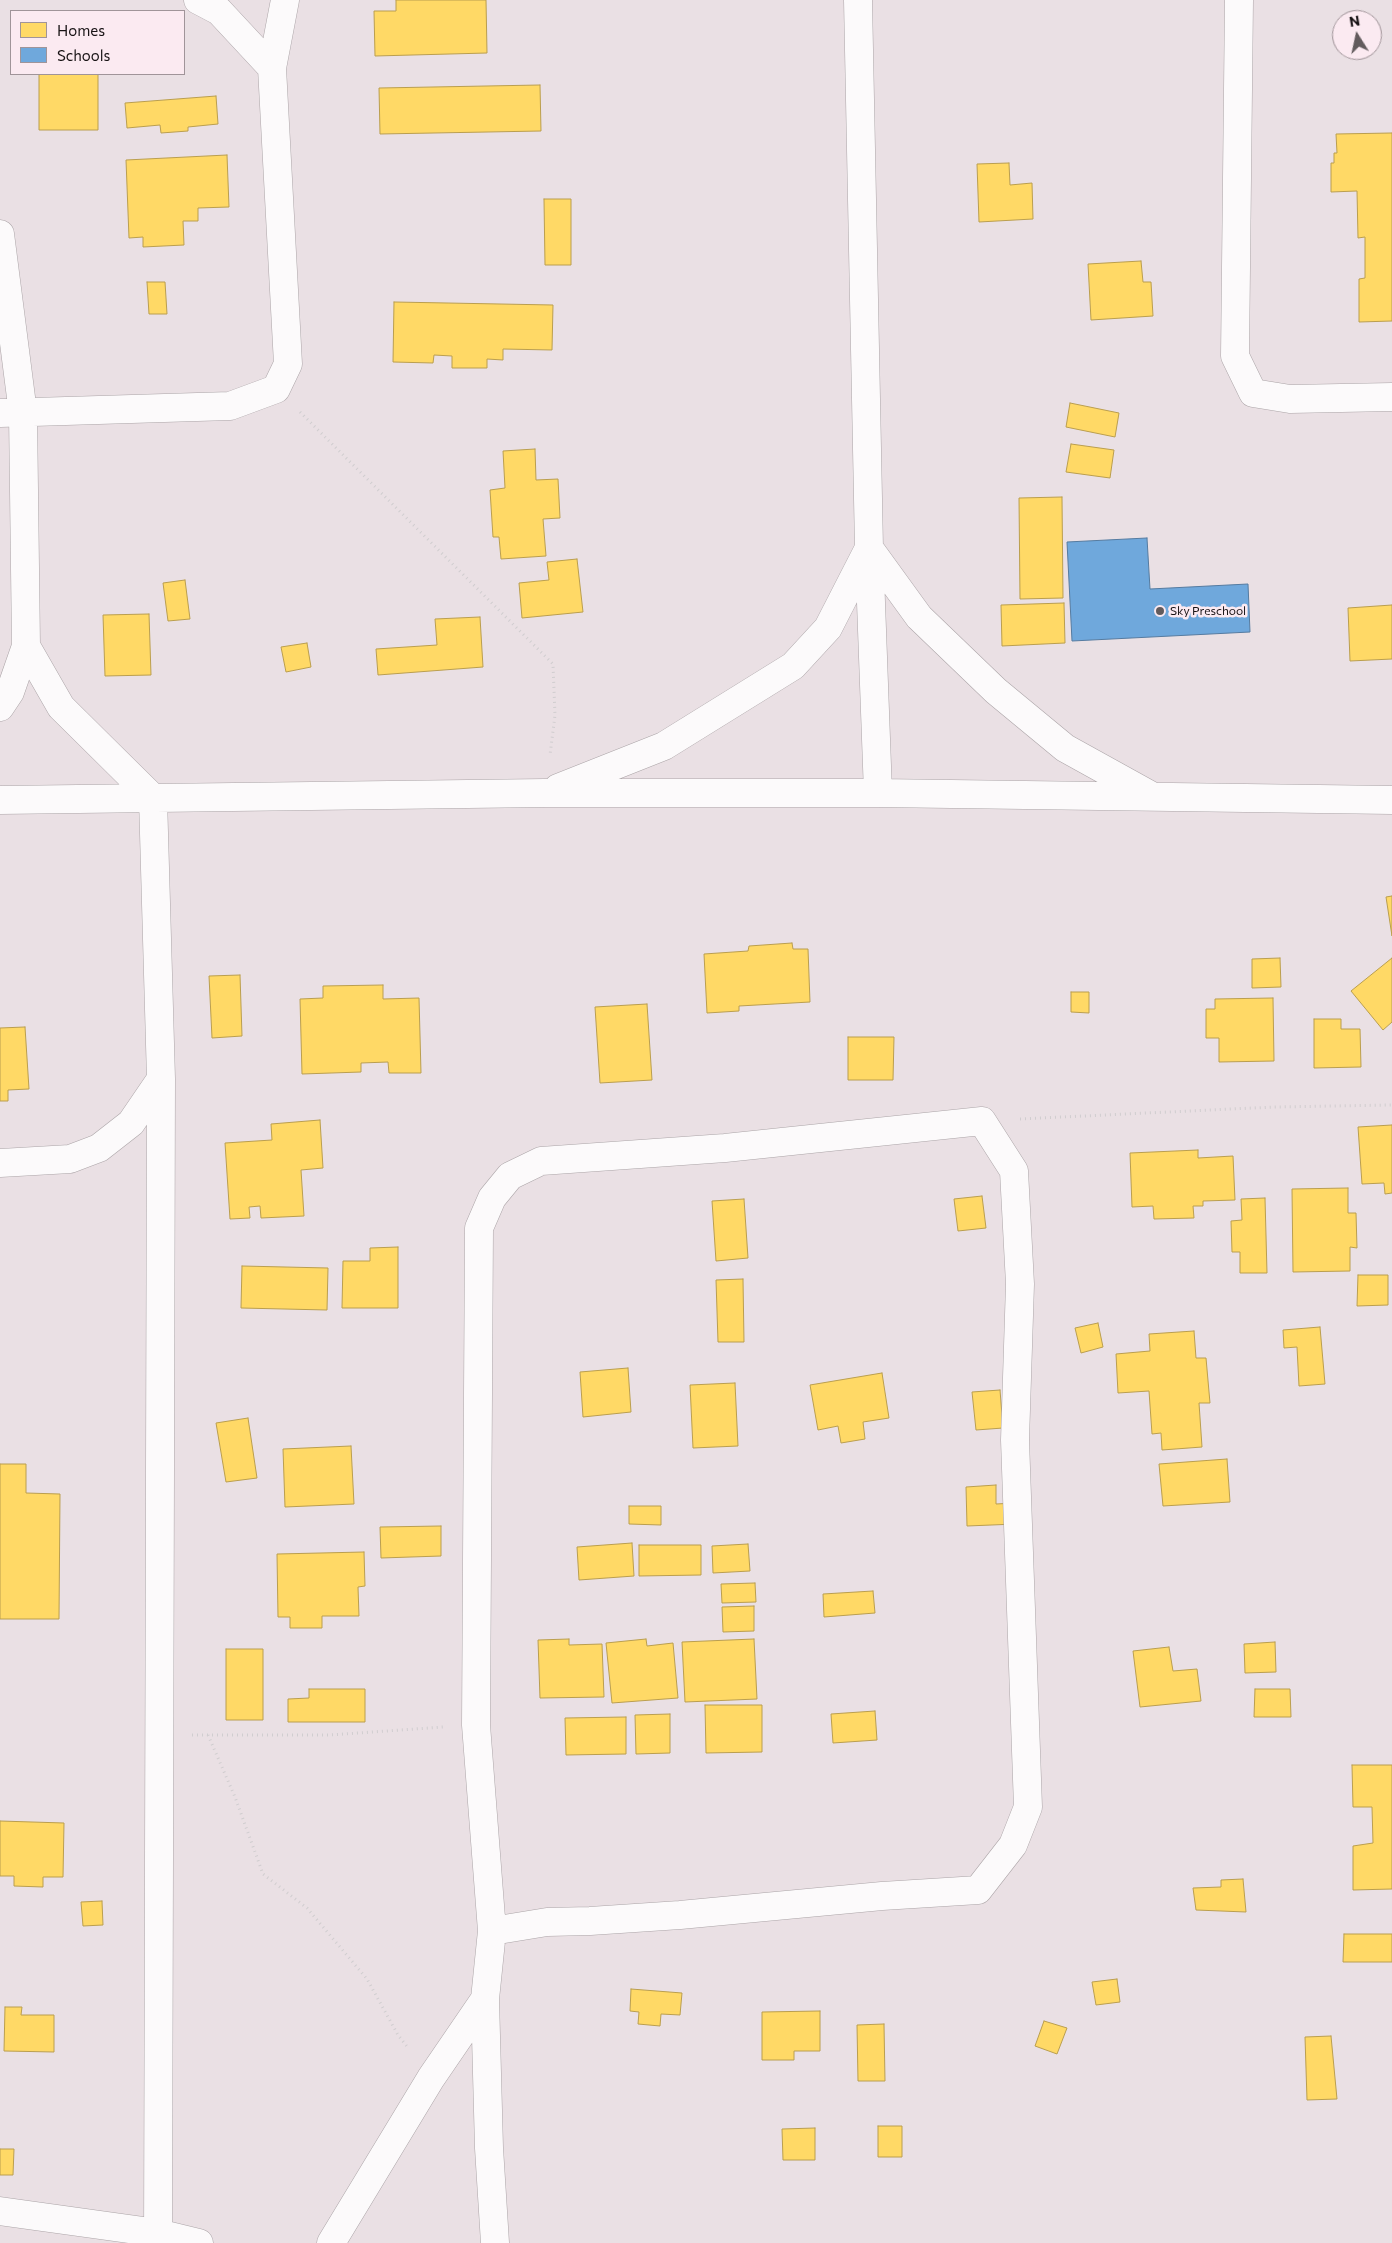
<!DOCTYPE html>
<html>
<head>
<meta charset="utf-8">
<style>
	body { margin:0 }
	#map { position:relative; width:1392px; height:2243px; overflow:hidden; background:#eae0e4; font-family:Commissioner,sans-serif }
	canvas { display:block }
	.legend { position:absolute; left:10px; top:10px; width:175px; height:65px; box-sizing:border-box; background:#fbeaf1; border:1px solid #a09499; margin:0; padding:6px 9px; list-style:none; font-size:15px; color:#181315 }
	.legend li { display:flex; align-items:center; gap:10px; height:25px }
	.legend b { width:25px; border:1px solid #a09499 }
	.north { position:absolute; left:1332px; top:10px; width:50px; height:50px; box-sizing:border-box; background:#fbeaf1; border:1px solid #a09499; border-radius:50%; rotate:350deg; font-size:14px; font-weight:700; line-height:20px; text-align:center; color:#181315 }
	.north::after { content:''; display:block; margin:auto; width:18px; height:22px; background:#625b5d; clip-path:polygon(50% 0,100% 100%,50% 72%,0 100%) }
</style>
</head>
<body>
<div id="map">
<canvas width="1392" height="2243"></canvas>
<ul class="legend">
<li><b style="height:14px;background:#ffd966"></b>Homes</li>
<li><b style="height:14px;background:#6fa8dc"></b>Schools</li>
</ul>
<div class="north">N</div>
</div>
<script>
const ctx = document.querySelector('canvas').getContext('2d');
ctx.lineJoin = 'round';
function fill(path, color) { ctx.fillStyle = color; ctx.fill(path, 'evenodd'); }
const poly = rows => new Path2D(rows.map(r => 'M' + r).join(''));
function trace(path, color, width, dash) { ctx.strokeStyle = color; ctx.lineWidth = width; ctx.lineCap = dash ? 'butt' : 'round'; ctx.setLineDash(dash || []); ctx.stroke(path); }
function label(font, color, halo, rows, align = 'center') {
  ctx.font = font + ' Commissioner,sans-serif'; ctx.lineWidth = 5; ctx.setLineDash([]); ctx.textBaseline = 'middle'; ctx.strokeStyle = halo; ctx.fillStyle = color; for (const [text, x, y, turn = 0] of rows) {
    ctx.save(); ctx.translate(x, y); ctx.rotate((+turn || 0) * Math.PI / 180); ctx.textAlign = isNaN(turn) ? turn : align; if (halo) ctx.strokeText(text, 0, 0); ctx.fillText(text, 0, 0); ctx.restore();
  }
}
const homes = poly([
	[396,0,486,0,487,53,375,56,374,11,396,11,396,0],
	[39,74,98,74,98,130,39,130,39,74],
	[540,85,541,131,380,134,379,88,540,85],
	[216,96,218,124,188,127,188,131,161,133,160,125,127,128,125,103,216,96],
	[1392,133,1392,321,1359,322,1359,279,1365,278,1365,237,1358,238,1357,191,1331,192,1331,163,1334,163,1334,153,1337,153,1336,134,1392,133],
	[227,155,229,207,198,208,198,221,183,221,184,245,143,247,143,237,129,238,126,160,227,155],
	[1009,163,1010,185,1032,183,1033,219,979,222,977,164,1009,163],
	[544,199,571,199,571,265,545,265,544,199],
	[1141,261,1143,282,1151,282,1153,316,1091,320,1088,264,1141,261],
	[147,282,165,282,167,314,149,314,147,282],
	[394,302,553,305,552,350,503,349,503,360,487,359,487,368,452,368,452,356,434,355,433,363,393,362,394,302],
	[1070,403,1119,413,1115,437,1066,427,1070,403],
	[1071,444,1114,450,1110,478,1066,472,1071,444],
	[535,449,536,480,558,479,560,518,543,519,546,556,501,559,499,537,493,537,490,490,505,488,503,451,535,449],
	[1062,497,1063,598,1020,599,1019,498,1062,497],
	[577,559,583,612,522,618,519,583,549,580,547,562,577,559],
	[185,580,190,619,168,621,163,583,185,580],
	[1064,603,1065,643,1002,646,1001,605,1064,603],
	[1392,605,1392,659,1350,661,1348,608,1392,605],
	[149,614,151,675,105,676,103,615,149,614],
	[480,617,483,667,378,675,376,649,437,645,435,619,480,617],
	[307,643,311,667,286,672,281,647,307,643],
	[1392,896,1392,936,1386,897,1392,896],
	[792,943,793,949,808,949,810,1002,739,1006,739,1011,707,1013,704,954,748,951,749,946,792,943],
	[1280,958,1281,987,1252,988,1252,959,1280,958],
	[1392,958,1392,1022,1383,1030,1351,991,1392,958],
	[240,975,242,1036,212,1038,209,976,240,975],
	[383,985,383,999,419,998,421,1073,389,1073,388,1062,361,1063,361,1072,302,1074,300,999,323,998,323,986,383,985],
	[1071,992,1089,992,1089,1013,1071,1012,1071,992],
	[1273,998,1274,1061,1219,1062,1219,1038,1206,1038,1206,1009,1215,1009,1215,999,1273,998],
	[647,1004,652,1080,600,1083,595,1007,647,1004],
	[1314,1019,1341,1019,1341,1029,1360,1029,1361,1067,1314,1068,1314,1019],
	[25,1027,29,1089,8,1090,8,1101,0,1101,0,1028,25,1027],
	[848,1037,894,1037,893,1080,848,1080,848,1037],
	[320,1120,323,1168,301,1170,304,1216,261,1218,260,1206,249,1207,250,1218,230,1219,225,1143,272,1140,271,1124,320,1120],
	[1392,1125,1392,1193,1385,1194,1384,1183,1362,1184,1358,1127,1392,1125],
	[1198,1150,1198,1158,1233,1156,1235,1200,1203,1201,1203,1206,1193,1206,1194,1218,1154,1219,1153,1206,1132,1207,1130,1153,1198,1150],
	[1348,1188,1348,1213,1356,1213,1357,1248,1350,1247,1350,1271,1293,1272,1292,1189,1348,1188],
	[982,1196,986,1228,958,1231,954,1199,982,1196],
	[1265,1198,1267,1273,1240,1273,1240,1252,1232,1252,1231,1221,1242,1220,1241,1199,1265,1198],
	[744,1199,748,1258,716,1261,712,1201,744,1199],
	[398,1247,398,1308,342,1308,343,1261,370,1261,370,1248,398,1247],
	[242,1266,328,1268,327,1310,241,1308,242,1266],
	[1358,1275,1388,1275,1388,1305,1357,1306,1358,1275],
	[743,1279,744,1342,718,1342,716,1280,743,1279],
	[1098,1323,1103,1347,1081,1353,1075,1328,1098,1323],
	[1320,1327,1325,1384,1299,1386,1297,1347,1284,1348,1283,1330,1320,1327],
	[1194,1331,1196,1358,1206,1358,1210,1403,1199,1403,1202,1447,1162,1450,1161,1433,1152,1434,1149,1391,1118,1393,1116,1354,1150,1351,1149,1334,1194,1331],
	[628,1368,631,1412,583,1417,580,1372,628,1368],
	[882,1373,889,1418,863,1422,865,1439,841,1443,838,1426,818,1430,810,1385,882,1373],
	[735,1383,738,1446,693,1448,690,1385,735,1383],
	[1000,1390,1003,1428,976,1430,972,1392,1000,1390],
	[248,1418,257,1478,226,1482,216,1423,248,1418],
	[351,1446,354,1504,285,1507,283,1449,351,1446],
	[1227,1459,1230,1502,1163,1506,1159,1464,1227,1459],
	[0,1464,26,1464,26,1493,60,1494,59,1619,0,1619,0,1464],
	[996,1485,996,1504,1014,1503,1016,1524,967,1526,966,1487,996,1485],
	[629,1506,661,1506,661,1525,629,1524,629,1506],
	[441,1526,441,1556,381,1558,380,1527,441,1526],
	[632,1543,634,1576,579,1580,577,1547,632,1543],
	[748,1544,750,1571,713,1573,712,1546,748,1544],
	[639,1545,701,1545,701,1575,639,1576,639,1545],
	[364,1552,365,1586,358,1587,359,1616,322,1616,322,1628,290,1628,290,1617,278,1617,277,1554,364,1552],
	[755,1583,756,1602,722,1603,721,1584,755,1583],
	[873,1591,875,1613,824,1617,823,1594,873,1591],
	[754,1606,754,1631,723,1632,722,1607,754,1606],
	[569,1639,569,1645,602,1644,604,1697,540,1698,538,1640,569,1639],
	[646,1639,647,1646,673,1643,678,1698,612,1703,606,1643,646,1639],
	[754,1639,757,1699,685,1702,682,1642,754,1639],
	[1275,1642,1276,1672,1245,1673,1244,1644,1275,1642],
	[1169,1647,1173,1671,1197,1669,1201,1701,1140,1707,1133,1651,1169,1647],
	[226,1649,263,1649,263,1720,226,1720,226,1649],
	[309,1689,365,1689,365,1722,288,1722,288,1699,309,1698,309,1689],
	[1255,1689,1290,1689,1291,1717,1254,1717,1255,1689],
	[705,1705,762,1705,762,1752,706,1753,705,1705],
	[875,1711,877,1740,833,1743,831,1714,875,1711],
	[670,1714,670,1753,636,1754,635,1715,670,1714],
	[626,1717,626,1754,566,1755,565,1718,626,1717],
	[1352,1765,1392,1765,1392,1889,1353,1890,1353,1846,1373,1843,1372,1807,1353,1807,1352,1765],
	[0,1821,64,1823,63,1877,43,1877,43,1887,14,1886,14,1876,0,1876,0,1821],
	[1243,1879,1246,1912,1196,1910,1193,1888,1221,1887,1221,1880,1243,1879],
	[102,1901,103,1925,83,1926,81,1902,102,1901],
	[1344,1934,1392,1934,1392,1962,1343,1962,1344,1934],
	[1117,1979,1120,2002,1096,2005,1092,1982,1117,1979],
	[631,1989,682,1993,680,2015,661,2014,660,2026,638,2024,639,2012,630,2011,631,1989],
	[5,2007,22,2007,21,2015,54,2015,54,2052,4,2051,5,2007],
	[820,2011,820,2051,794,2051,794,2060,762,2060,762,2012,820,2011],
	[1044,2021,1067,2028,1057,2054,1035,2046,1044,2021],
	[884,2024,885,2081,858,2081,857,2025,884,2024],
	[1331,2036,1337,2099,1307,2100,1305,2037,1331,2036],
	[878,2126,902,2126,902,2157,878,2157,878,2126],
	[815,2128,815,2160,783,2160,782,2129,815,2128],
	[0,2149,14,2149,13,2175,0,2175,0,2149]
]);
const schools = poly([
	[1147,538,1150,589,1248,584,1250,632,1072,641,1067,542,1147,538]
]);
const path = poly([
	[300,412,553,664,555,715,550,755],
	[1020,1119,1274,1107,1392,1105],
	[192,1735,330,1735,443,1727],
	[208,1735,235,1797,263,1874,307,1908,367,1979,398,2035,409,2049]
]);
const minor = poly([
	[198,0,219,11,272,68],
	[858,0,869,548,878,793],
	[1239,0,1235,356,1253,393,1290,399,1392,397],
	[0,234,23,413,26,646,10,692,0,707],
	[0,413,230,406,276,389,288,364,272,68,285,0],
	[26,646,61,707,153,798,161,1079,158,2243],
	[558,788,664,746,793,666,828,628,869,548,919,617,996,691,1065,748,1150,795],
	[0,800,545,793,878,793,1392,800],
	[0,1163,70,1159,99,1148,131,1123,161,1079],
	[492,1931,547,1922,590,1921,680,1915,882,1896,978,1890,1013,1845,1028,1807,1015,1440,1020,1284,1014,1171,982,1121,725,1148,541,1161,510,1176,492,1198,479,1228,476,1725,492,1931,485,1999,489,2148,495,2243],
	[0,2211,158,2233,199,2243],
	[331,2243,431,2078,485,1999]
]);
const markers = [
	[1160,611,5,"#625b5d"]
];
const poiNames = [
	["Sky Preschool",1170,611]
];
fill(homes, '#ffd966');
trace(homes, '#ba9e4e', 1);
fill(schools, '#6fa8dc');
trace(schools, '#557ba0', 1);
trace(minor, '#aba4a7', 29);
trace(path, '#d0cdcf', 3, [1, 4]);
trace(minor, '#fcfafb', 28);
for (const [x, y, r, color] of markers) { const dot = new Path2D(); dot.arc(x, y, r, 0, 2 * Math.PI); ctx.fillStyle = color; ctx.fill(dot); trace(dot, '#fbeaf1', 2); }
label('12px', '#181315', '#fbeaf1', poiNames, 'left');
</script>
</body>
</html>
